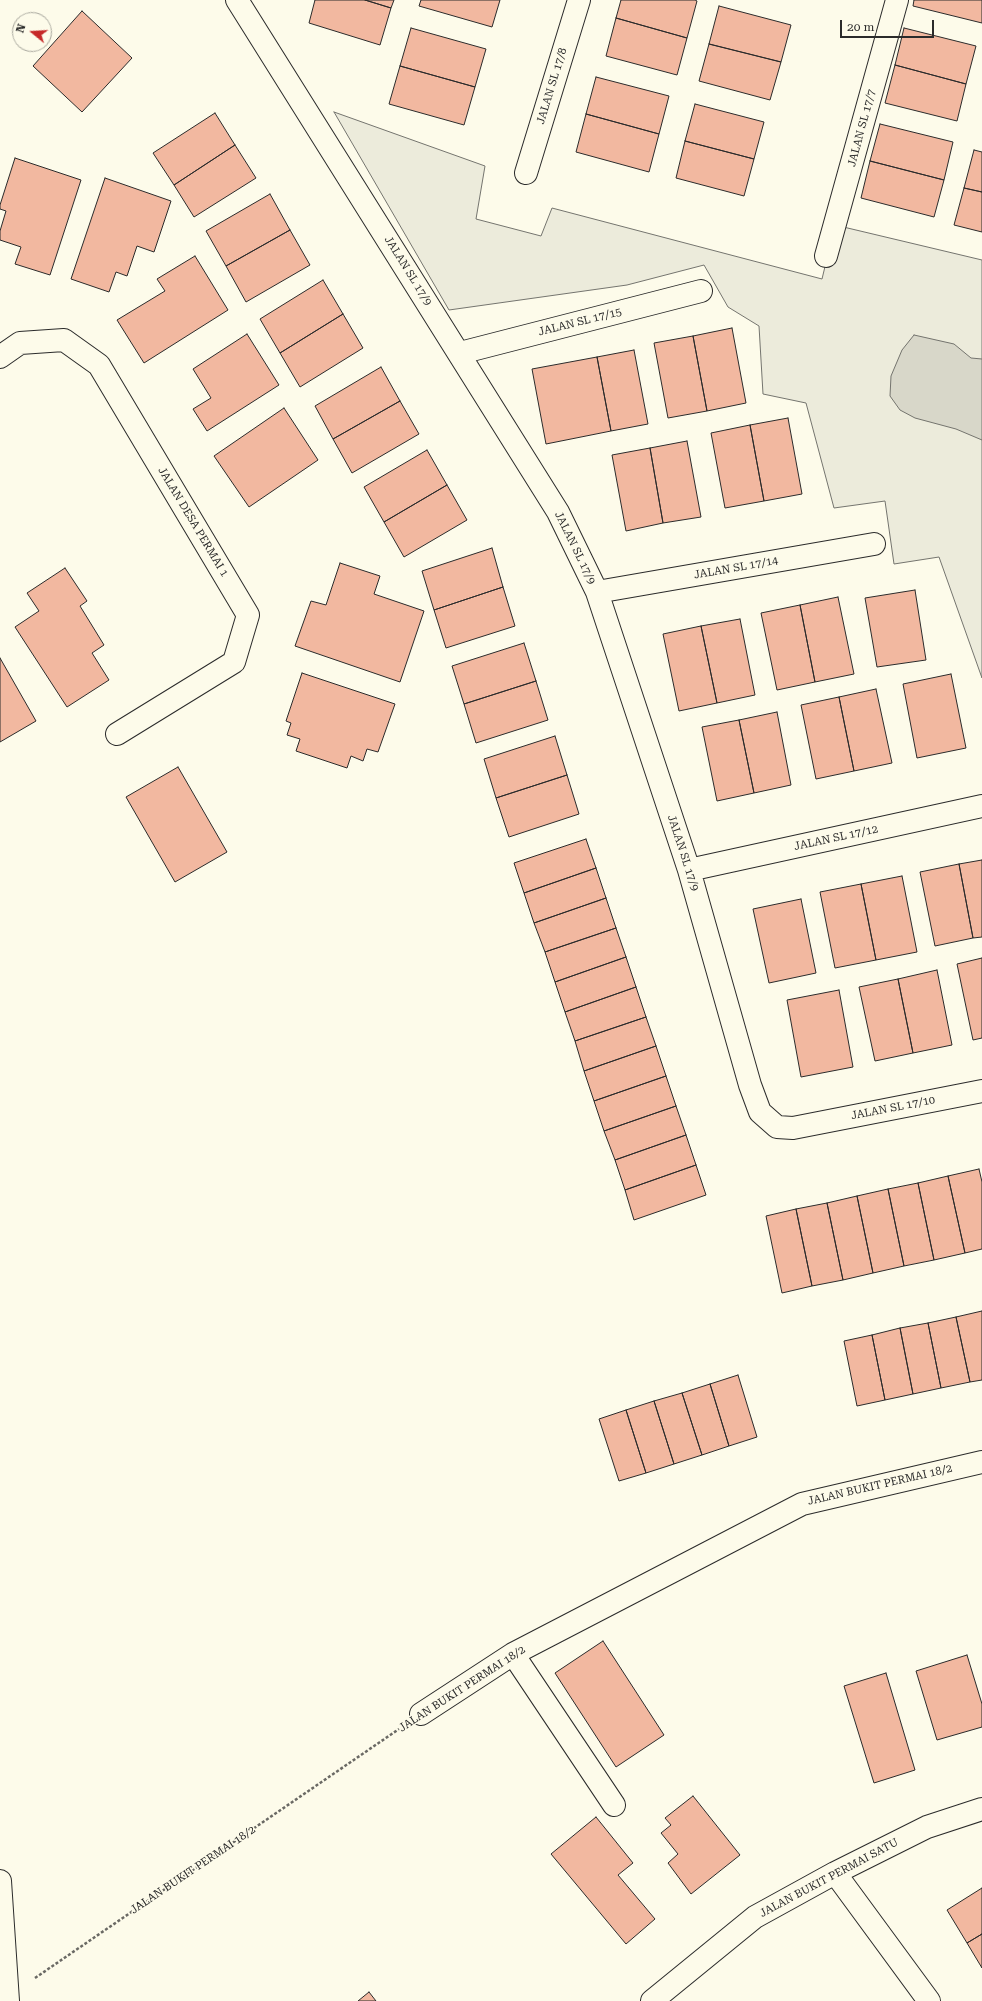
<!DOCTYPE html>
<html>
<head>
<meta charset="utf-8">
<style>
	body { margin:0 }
	#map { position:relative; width:982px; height:2001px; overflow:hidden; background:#fdfbea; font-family:"Roboto Serif",serif }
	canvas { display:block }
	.north { position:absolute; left:12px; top:12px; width:40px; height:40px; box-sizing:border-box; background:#fdfbea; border:1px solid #a9a89e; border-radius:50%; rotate:288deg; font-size:11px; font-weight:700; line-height:16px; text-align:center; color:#2b2b2b }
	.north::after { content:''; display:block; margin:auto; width:14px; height:18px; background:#c62828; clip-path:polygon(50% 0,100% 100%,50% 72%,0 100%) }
	.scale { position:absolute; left:840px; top:20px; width:94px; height:18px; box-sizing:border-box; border:2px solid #2b2b2b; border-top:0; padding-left:5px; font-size:12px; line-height:14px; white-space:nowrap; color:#2b2b2b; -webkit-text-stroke:3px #fdfbea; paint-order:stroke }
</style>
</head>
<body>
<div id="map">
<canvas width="982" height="2001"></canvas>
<div class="north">N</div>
<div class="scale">20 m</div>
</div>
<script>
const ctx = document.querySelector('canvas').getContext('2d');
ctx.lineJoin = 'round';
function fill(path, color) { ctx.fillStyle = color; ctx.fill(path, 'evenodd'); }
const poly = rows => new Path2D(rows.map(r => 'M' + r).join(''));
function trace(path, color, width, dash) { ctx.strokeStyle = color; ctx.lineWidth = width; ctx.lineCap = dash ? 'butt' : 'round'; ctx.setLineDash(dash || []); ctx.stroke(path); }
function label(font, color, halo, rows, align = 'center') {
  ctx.font = font + ' "Roboto Serif",serif'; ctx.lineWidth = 3; ctx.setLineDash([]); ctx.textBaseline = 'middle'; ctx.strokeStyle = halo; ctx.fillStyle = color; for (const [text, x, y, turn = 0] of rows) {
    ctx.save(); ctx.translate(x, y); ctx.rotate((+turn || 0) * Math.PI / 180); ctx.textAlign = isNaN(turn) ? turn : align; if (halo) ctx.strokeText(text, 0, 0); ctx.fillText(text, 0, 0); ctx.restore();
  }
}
const green = poly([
	[334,112,485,166,476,219,541,236,552,208,822,279,835,225,982,260,982,678,939,557,894,564,885,501,834,508,806,403,763,394,759,326,728,307,704,265,627,285,449,310,334,112]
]);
const water = poly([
	[914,335,954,344,971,358,982,359,982,440,956,429,915,418,900,410,890,396,891,376,902,350,914,335]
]);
const building = poly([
	[315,0,365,0,391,8,380,45,309,23,315,0],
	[365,0,394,0,391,8,365,0],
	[421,0,500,0,492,27,419,6,421,0],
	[621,0,695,0,697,1,687,38,616,18,621,0],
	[914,0,982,0,982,23,913,6,914,0],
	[719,6,791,25,781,62,709,44,719,6],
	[82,11,132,58,82,112,33,66,82,11],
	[616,18,687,38,677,75,606,56,616,18],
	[411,28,486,49,475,87,400,66,411,28],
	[904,28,976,46,966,84,895,65,904,28],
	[709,44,781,62,770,100,699,81,709,44],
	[895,65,966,84,957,121,885,103,895,65],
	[400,66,475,87,464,125,389,104,400,66],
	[596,77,669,96,659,134,586,114,596,77],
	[695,104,764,122,754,159,685,141,695,104],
	[215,113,235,145,174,185,153,153,215,113],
	[586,114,659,134,649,172,576,152,586,114],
	[880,124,953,142,944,180,870,161,880,124],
	[685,141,754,159,744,196,676,178,685,141],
	[235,145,256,178,194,217,174,185,235,145],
	[974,150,982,152,982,192,964,188,974,150],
	[15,158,81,180,50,275,15,264,21,247,0,240,0,231,6,211,0,209,0,205,15,158],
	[870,161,944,180,934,217,861,198,870,161],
	[105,178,171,201,154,252,137,246,127,276,116,272,109,292,71,279,105,178],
	[964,188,982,192,982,232,954,225,964,188],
	[270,194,290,230,226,266,206,231,270,194],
	[290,230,310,265,246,302,226,266,290,230],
	[195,256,228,310,144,363,117,320,165,291,157,279,195,256],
	[323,280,343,314,280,353,260,319,323,280],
	[343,314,363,348,300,387,280,353,343,314],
	[732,328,746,403,707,411,693,336,732,328],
	[247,334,279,385,207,431,193,409,211,398,193,369,247,334],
	[693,336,707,411,668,418,654,343,693,336],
	[634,350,648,424,611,431,597,357,634,350],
	[597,357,611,431,546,444,532,369,597,357],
	[381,367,400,401,333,439,315,406,381,367],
	[400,401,419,434,352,473,333,439,400,401],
	[284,408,318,460,249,507,214,456,284,408],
	[788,418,802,494,764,501,750,425,788,418],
	[750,425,764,501,725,508,711,433,750,425],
	[687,441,701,517,663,523,650,448,687,441],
	[650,448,663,523,626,531,612,455,650,448],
	[427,450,447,485,384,522,364,487,427,450],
	[447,485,467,520,404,557,384,522,447,485],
	[492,548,503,587,434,610,422,571,492,548],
	[340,563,380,576,374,594,424,611,400,682,295,646,311,601,326,605,340,563],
	[65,568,87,601,80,606,104,645,92,653,109,680,67,707,15,627,39,611,27,593,65,568],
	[503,587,515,626,446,648,434,610,503,587],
	[915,590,926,660,877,667,865,598,915,590],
	[838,597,854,674,815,682,800,605,838,597],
	[800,605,815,682,777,690,761,613,800,605],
	[740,619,755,695,717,703,701,626,740,619],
	[701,626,717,703,679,711,663,634,701,626],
	[524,643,536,681,464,704,452,666,524,643],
	[0,658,36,721,0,742,0,658],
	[302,673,395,704,378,752,367,749,363,761,351,756,347,768,296,751,300,739,287,735,291,723,286,721,302,673],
	[951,674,966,748,917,758,903,684,951,674],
	[536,681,548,720,476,743,464,704,536,681],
	[876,689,892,763,854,771,839,697,876,689],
	[839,697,854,771,816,779,801,705,839,697],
	[777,712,791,785,754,793,739,720,777,712],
	[739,720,754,793,717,801,702,727,739,720],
	[555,736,567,775,496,798,484,759,555,736],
	[178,767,227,852,175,882,126,797,178,767],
	[567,775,579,814,509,837,496,798,567,775],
	[586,839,596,868,524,893,514,863,586,839],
	[982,860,982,937,973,938,959,864,982,860],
	[959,864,973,938,935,946,920,872,959,864],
	[596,868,606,898,534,923,524,893,596,868],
	[902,876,917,952,876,960,861,884,902,876],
	[861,884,876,960,835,968,820,892,861,884],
	[606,898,616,928,545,952,534,923,606,898],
	[801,899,816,973,769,983,753,909,801,899],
	[616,928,626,957,555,982,545,952,616,928],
	[626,957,636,987,565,1012,555,982,626,957],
	[982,958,982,1038,973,1040,957,964,982,958],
	[937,970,952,1045,913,1053,898,979,937,970],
	[898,979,913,1053,875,1061,859,987,898,979],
	[636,987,646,1017,575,1041,565,1012,636,987],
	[839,990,853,1067,801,1077,787,1000,839,990],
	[646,1017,656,1046,584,1071,575,1041,646,1017],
	[656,1046,666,1076,594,1101,584,1071,656,1046],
	[666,1076,676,1106,604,1131,594,1101,666,1076],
	[676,1106,686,1135,615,1160,604,1131,676,1106],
	[686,1135,696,1165,625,1190,615,1160,686,1135],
	[696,1165,706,1195,634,1220,625,1190,696,1165],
	[979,1169,982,1182,982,1249,965,1253,948,1176,979,1169],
	[948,1176,965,1253,934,1260,918,1183,948,1176],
	[918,1183,934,1260,904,1266,888,1189,918,1183],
	[888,1189,904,1266,873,1273,857,1196,888,1189],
	[857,1196,873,1273,843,1280,827,1203,857,1196],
	[827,1203,843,1280,812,1286,796,1209,827,1203],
	[796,1209,812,1286,782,1293,766,1216,796,1209],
	[982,1311,982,1380,970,1382,956,1317,982,1311],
	[956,1317,970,1382,941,1388,928,1323,956,1317],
	[928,1323,941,1388,913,1394,900,1328,928,1323],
	[900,1328,913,1394,885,1400,872,1335,900,1328],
	[872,1335,885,1400,857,1406,844,1341,872,1335],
	[738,1375,757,1437,729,1446,710,1384,738,1375],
	[710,1384,729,1446,702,1455,682,1393,710,1384],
	[682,1393,702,1455,674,1464,654,1401,682,1393],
	[654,1401,674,1464,646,1473,626,1410,654,1401],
	[626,1410,646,1473,619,1481,599,1419,626,1410],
	[603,1641,664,1735,616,1767,555,1673,603,1641],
	[967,1655,982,1704,982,1727,937,1740,916,1671,967,1655],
	[886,1673,915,1770,874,1783,844,1686,886,1673],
	[693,1796,740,1855,691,1894,668,1863,678,1854,661,1833,671,1825,665,1818,693,1796],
	[596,1817,633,1863,618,1875,655,1919,626,1944,551,1854,596,1817],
	[982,1888,982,1934,967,1943,947,1910,982,1888],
	[982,1934,982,1968,967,1943,982,1934],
	[369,1992,376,2001,358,2001,369,1992]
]);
const path = poly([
	[35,1978,399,1729]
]);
const street = poly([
	[237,0,558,512,597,592,689,870,750,1085,760,1112,777,1127,793,1128,982,1091],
	[526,173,579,0],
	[826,256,897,0],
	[460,353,701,291],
	[0,357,20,343,64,340,99,365,248,615,234,662,117,734],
	[597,592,874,544],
	[689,870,982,806],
	[513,1654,614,1805],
	[421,1714,513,1654,802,1504,982,1462],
	[835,1873,929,2001],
	[0,1881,8,2001],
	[652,2001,755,1917,835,1873,927,1827,982,1809]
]);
const streetNames = [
	["JALAN SL 17/8",552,86,-73],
	["JALAN SL 17/7",862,128,-75],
	["JALAN SL 17/9",408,271,58],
	["JALAN SL 17/15",580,322,-14],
	["JALAN DESA PERMAI 1",193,522,59],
	["JALAN SL 17/9",575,548,64],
	["JALAN SL 17/14",736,568,-10],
	["JALAN SL 17/12",836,838,-12],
	["JALAN SL 17/9",683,853,72],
	["JALAN SL 17/10",893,1108,-11],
	["JALAN BUKIT PERMAI 18/2",880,1485,-13],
	["JALAN BUKIT PERMAI 18/2",462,1689,-33],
	["JALAN BUKIT PERMAI 18/2",193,1870,-34],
	["JALAN BUKIT PERMAI SATU",829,1878,-28]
];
fill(green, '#ecebdb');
trace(green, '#74746e', 1);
fill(water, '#d8d7c9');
trace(water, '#74746e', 1);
fill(building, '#f2b8a0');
trace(building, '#2b2b2b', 1);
trace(street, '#2b2b2b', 24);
trace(path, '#6a6964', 2.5, [3, 2]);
trace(street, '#fdfbea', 22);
label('11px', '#2b2b2b', '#fdfbea', streetNames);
</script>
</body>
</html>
